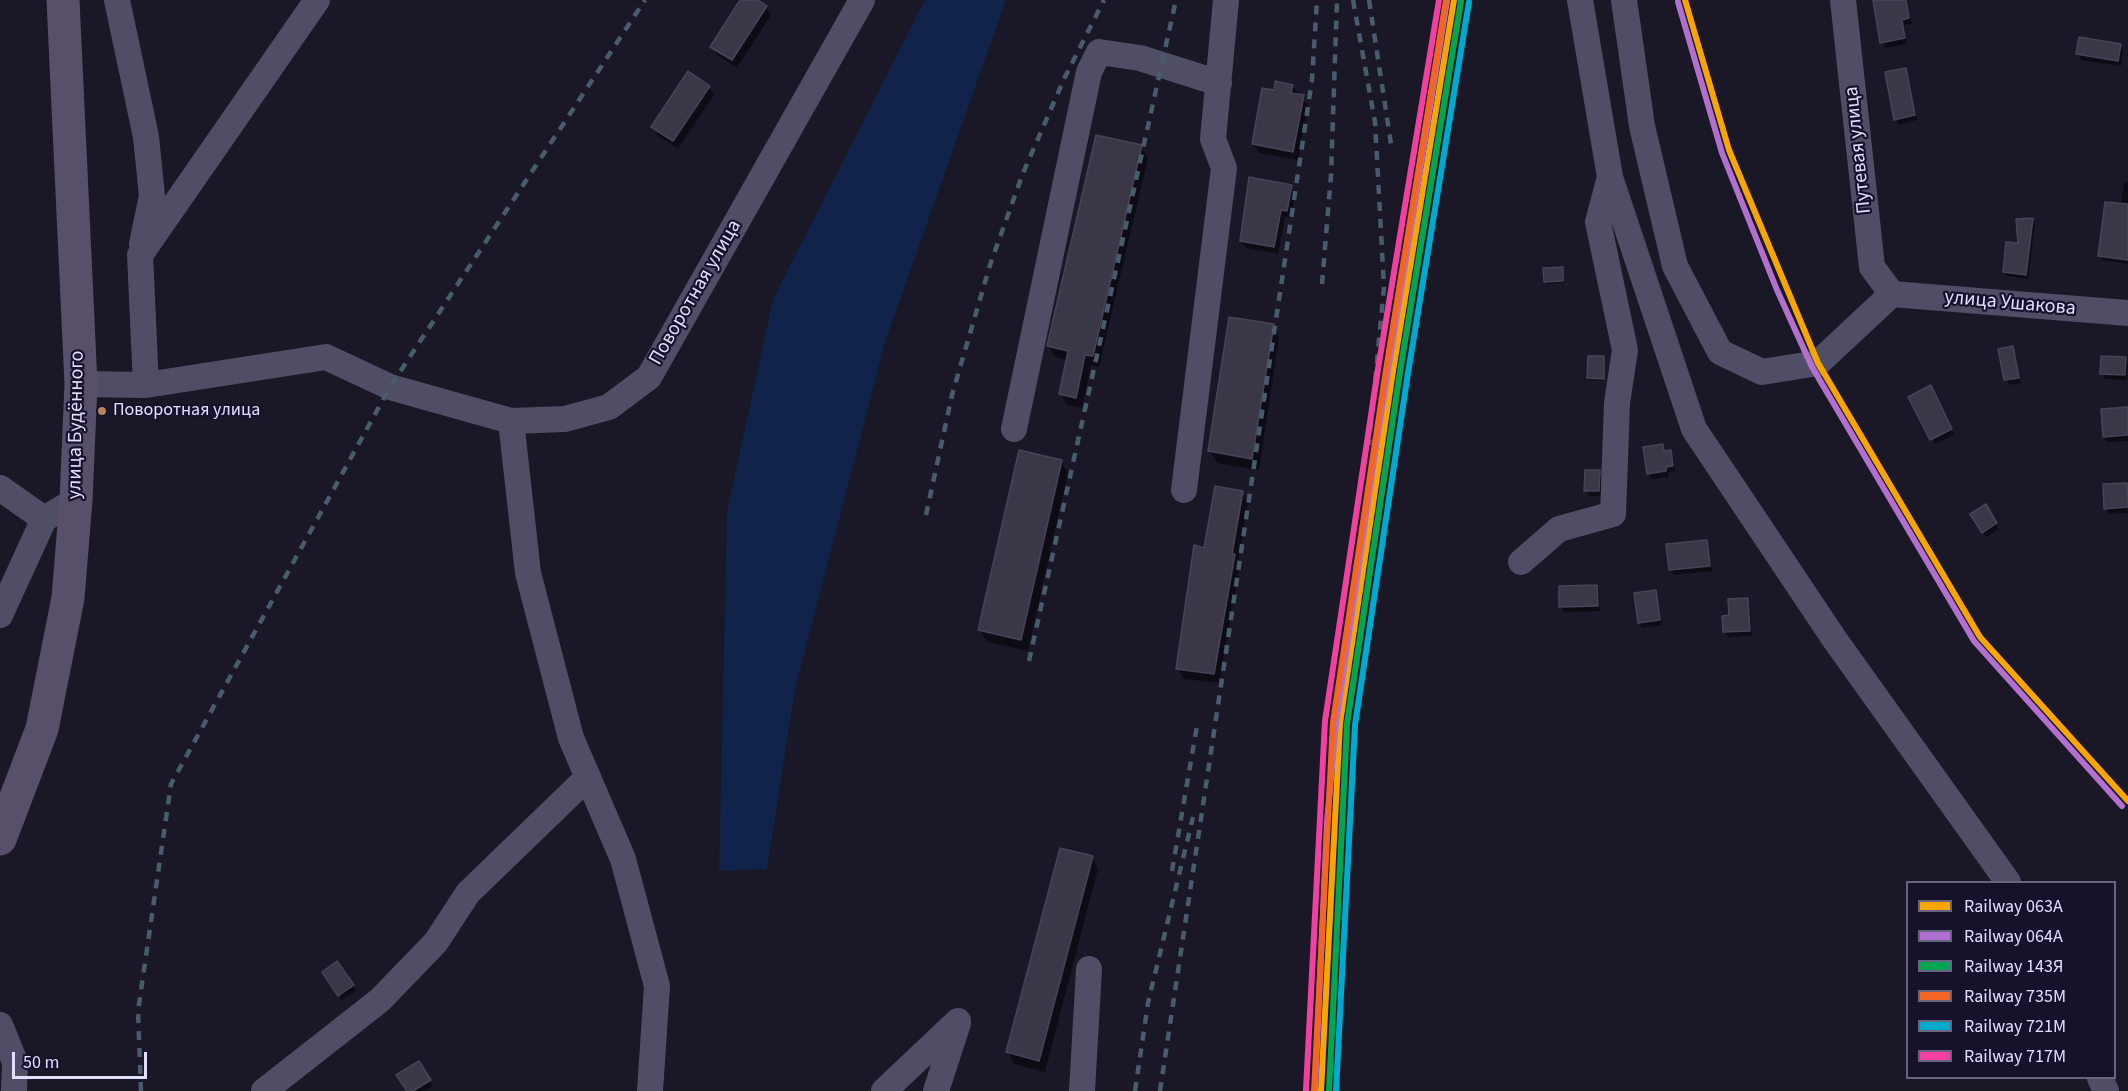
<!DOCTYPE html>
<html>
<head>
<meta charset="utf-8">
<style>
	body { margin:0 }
	#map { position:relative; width:2128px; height:1091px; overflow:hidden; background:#1a1826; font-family:"Source Sans 3",sans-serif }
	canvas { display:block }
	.legend { position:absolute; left:1906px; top:881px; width:210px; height:198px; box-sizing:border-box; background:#17122c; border:2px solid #686480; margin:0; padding:8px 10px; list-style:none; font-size:18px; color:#e2defe }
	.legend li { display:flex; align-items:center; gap:12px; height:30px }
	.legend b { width:30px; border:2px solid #686480 }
	.scale { position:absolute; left:12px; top:1052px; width:135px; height:27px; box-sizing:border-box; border:3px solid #e2defe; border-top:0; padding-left:8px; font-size:18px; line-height:21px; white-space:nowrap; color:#e2defe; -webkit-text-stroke:4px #17122c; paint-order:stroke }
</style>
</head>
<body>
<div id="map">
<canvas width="2128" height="1091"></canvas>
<ul class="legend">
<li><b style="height:8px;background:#f7a600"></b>Railway 063А</li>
<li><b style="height:8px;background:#b36fd0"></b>Railway 064А</li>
<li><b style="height:8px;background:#00a651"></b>Railway 143Я</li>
<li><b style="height:8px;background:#f26522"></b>Railway 735М</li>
<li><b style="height:8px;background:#00a9ce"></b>Railway 721М</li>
<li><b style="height:8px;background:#f240a1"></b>Railway 717М</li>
</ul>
<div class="scale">50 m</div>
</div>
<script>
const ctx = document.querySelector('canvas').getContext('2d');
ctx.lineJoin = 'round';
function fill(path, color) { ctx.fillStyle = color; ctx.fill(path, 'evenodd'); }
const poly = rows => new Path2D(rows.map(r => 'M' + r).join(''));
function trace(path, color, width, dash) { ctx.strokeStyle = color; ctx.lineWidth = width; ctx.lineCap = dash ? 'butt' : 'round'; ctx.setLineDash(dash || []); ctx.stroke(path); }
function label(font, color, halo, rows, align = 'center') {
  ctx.font = font + ' "Source Sans 3",sans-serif'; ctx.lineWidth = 4.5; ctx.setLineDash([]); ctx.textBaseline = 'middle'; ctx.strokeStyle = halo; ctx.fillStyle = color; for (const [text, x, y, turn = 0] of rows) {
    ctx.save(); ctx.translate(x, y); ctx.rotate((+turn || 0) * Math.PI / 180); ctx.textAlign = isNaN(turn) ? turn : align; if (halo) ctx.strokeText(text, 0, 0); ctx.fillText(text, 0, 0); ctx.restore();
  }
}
const water = poly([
	[925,0,1006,0,885,342,795,689,767,869,719,871,727,512,773,299]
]);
const shadow = poly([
	[742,0,755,0,766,7,771,15,737,68,717,55,712,47],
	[1874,0,1905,2,1912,24,1904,25,1907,44,1885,48],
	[2120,45,2123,51,2121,66,2081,60,2078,54],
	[1905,69,1917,120,1899,125,1896,119],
	[1292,86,1308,105,1298,160,1259,153,1253,144,1275,92],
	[709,87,714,95,678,149,658,136,653,127],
	[1141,147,1148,158,1099,367,1091,365,1082,408,1067,405,1061,394,1068,360,1055,357,1048,346],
	[2124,182,2128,183,2128,264,2102,260,2100,256,2121,205],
	[1291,186,1295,194,1291,218,1285,217,1278,254,1246,248,1241,240],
	[2032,219,2035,224,2028,279,2007,276,2004,272],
	[1562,269,1564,283,1547,284,1545,281],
	[1273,325,1279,337,1259,470,1217,463,1210,451],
	[2012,347,2021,383,2009,385,1999,350],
	[1603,358,1604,381,1590,380,1589,378],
	[2125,359,2128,364,2127,380,2105,379,2102,373],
	[1933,393,1954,435,1935,444,1910,398],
	[2128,409,2128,441,2107,442,2104,436],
	[1662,446,1673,458,1675,471,1668,472,1669,477,1651,479,1645,448],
	[1061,461,1068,473,1028,651,987,642,980,630],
	[1599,472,1602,477,1601,496,1589,496,1586,490],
	[2126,484,2128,513,2109,514,2106,508],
	[1242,492,1248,503,1238,562,1240,566,1219,683,1184,679,1178,669,1206,549],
	[1985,506,1999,529,1986,537,1972,515],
	[1706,541,1712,571,1674,575,1671,570],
	[1596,587,1599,592,1600,611,1564,612,1561,606],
	[1656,592,1662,625,1642,628,1639,622],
	[1747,600,1750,605,1752,636,1728,637,1725,632,1731,617],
	[1092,857,1098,869,1045,1072,1014,1064,1008,1052],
	[327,977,353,986,356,991,342,1000],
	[418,1063,433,1086,424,1091,408,1091]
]);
const building = poly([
	[740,0,758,0,767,6,732,60,710,47,740,0],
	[1873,0,1906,0,1909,18,1902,20,1905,38,1880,43,1873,0],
	[2079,37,2121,44,2118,61,2076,54,2079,37],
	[1906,68,1915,115,1894,120,1885,72,1906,68],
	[688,71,710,86,673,141,651,127,688,71],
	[1275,81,1293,85,1291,93,1304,95,1293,152,1252,144,1262,88,1274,90,1275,81],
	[1096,135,1142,145,1093,356,1085,355,1076,398,1059,394,1068,351,1047,346,1096,135],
	[1249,177,1292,185,1287,211,1281,210,1274,247,1240,241,1249,177],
	[2105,202,2128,204,2128,260,2098,256,2105,202],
	[2033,218,2026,275,2003,272,2006,242,2018,243,2016,219,2033,218],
	[1563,267,1563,281,1544,282,1543,268,1563,267],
	[1229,317,1274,324,1252,459,1208,451,1229,317],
	[2013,346,2019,378,2004,380,1998,349,2013,346],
	[1588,356,1604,356,1604,379,1587,378,1588,356],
	[2101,356,2126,357,2125,375,2100,374,2101,356],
	[1931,385,1952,429,1930,440,1908,397,1931,385],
	[2128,407,2128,435,2103,437,2101,409,2128,407],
	[1663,444,1664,451,1671,450,1673,466,1666,467,1666,471,1647,474,1643,447,1663,444],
	[1019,450,1062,460,1021,640,978,630,1019,450],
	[1585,470,1600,470,1599,491,1584,491,1585,470],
	[2127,483,2128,507,2104,509,2103,484,2127,483],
	[1215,486,1243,491,1232,554,1235,554,1214,674,1176,669,1194,545,1204,548,1215,486],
	[1986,504,1997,523,1982,533,1970,514,1986,504],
	[1707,540,1710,566,1669,570,1666,544,1707,540],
	[1597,585,1598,606,1559,607,1559,586,1597,585],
	[1656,590,1660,620,1638,623,1634,593,1656,590],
	[1748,598,1750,631,1723,632,1722,616,1729,615,1728,599,1748,598],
	[1060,848,1093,856,1039,1061,1006,1052,1060,848],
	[337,961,354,985,338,996,322,972,337,961],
	[419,1061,431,1080,413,1091,407,1091,396,1075,419,1061]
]);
const minor = poly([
	[117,0,146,137,152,196,142,244],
	[1580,0,1610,177,1694,429,1835,640,2008,882],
	[1624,0,1642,126,1675,266,1720,352,1762,372,1818,363,1892,294],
	[1843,0,1872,267,1892,294],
	[1892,294,2128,313],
	[81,384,146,385,326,357,390,387,511,421,565,419,609,407,649,377,862,0],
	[146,385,140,255,317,0],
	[511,421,528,573,571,738,623,859,657,986,650,1091],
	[1014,429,1089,72,1099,52,1140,58,1219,83],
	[0,488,44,519],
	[1184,490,1224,168,1213,139,1226,0],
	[1521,562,1559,529,1613,514,1617,403,1625,350,1598,222,1610,177],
	[0,615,44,519,76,500],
	[0,1025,15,1062,14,1091],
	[2100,1078,2106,1091],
	[264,1091,380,1000,436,942,468,893,588,777],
	[884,1091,958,1021],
	[936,1091,958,1023],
	[1082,1091,1089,969]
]);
const major = poly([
	[0,839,42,729,68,598,76,500,81,384,63,0]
]);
const rail = poly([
	[1353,0,1375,122,1384,287,1369,445],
	[1369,0,1391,144],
	[1322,284,1331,175,1337,0],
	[926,515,952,395,990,265,1023,173,1065,77,1104,0],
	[1029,661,1176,0],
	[1172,871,1198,720],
	[141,1091,138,1011,171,784,390,387,645,0],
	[1135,1091,1148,1003,1193,817],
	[1160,1091,1312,80,1317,0]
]);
const rail1 = poly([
	[1685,0,1729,150,1818,363,1980,637,2128,801],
	[1321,1091,1340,723,1393,371,1454,0]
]);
const rail2 = poly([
	[1678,2,1722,153,1777,290,1812,367,1974,641,2122,806],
	[1315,1091,1327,822,1336,724,1376,446,1447,1]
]);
const rail3 = poly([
	[1329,1091,1347,724,1400,372,1461,1]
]);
const rail4 = poly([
	[1314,1091,1333,722,1386,370,1446,0]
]);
const rail5 = poly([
	[1336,1091,1355,725,1408,373,1469,2]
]);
const rail6 = poly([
	[1306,1090,1325,721,1378,369,1439,0]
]);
const markers = [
	[102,411,5,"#b6815c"]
];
const busNames = [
	["Поворотная улица",113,411]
];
const streetNames = [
	["Путевая улица",1859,150,-96],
	["Поворотная улица",696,293,-60],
	["улица Ушакова",2010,304,5],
	["улица Будённого",77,425,-89]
];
fill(water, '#10234a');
fill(shadow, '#0007');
fill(building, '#3a3747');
trace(building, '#484358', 1.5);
trace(minor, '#504e66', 26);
trace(major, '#584f6a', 33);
trace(rail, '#495c6d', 4.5, [9, 8]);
trace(rail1, '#f7a600', 6);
trace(rail2, '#b36fd0', 6);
trace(rail3, '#00a651', 6);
trace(rail4, '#f26522', 6);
trace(rail5, '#00a9ce', 6);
trace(rail6, '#f240a1', 6);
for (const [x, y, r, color] of markers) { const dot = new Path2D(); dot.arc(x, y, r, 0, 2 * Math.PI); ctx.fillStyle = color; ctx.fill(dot); trace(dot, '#17122c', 2); }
label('18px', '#e2defe', '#17122c', busNames, 'left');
label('20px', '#e2defe', '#17122c', streetNames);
</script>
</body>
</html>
